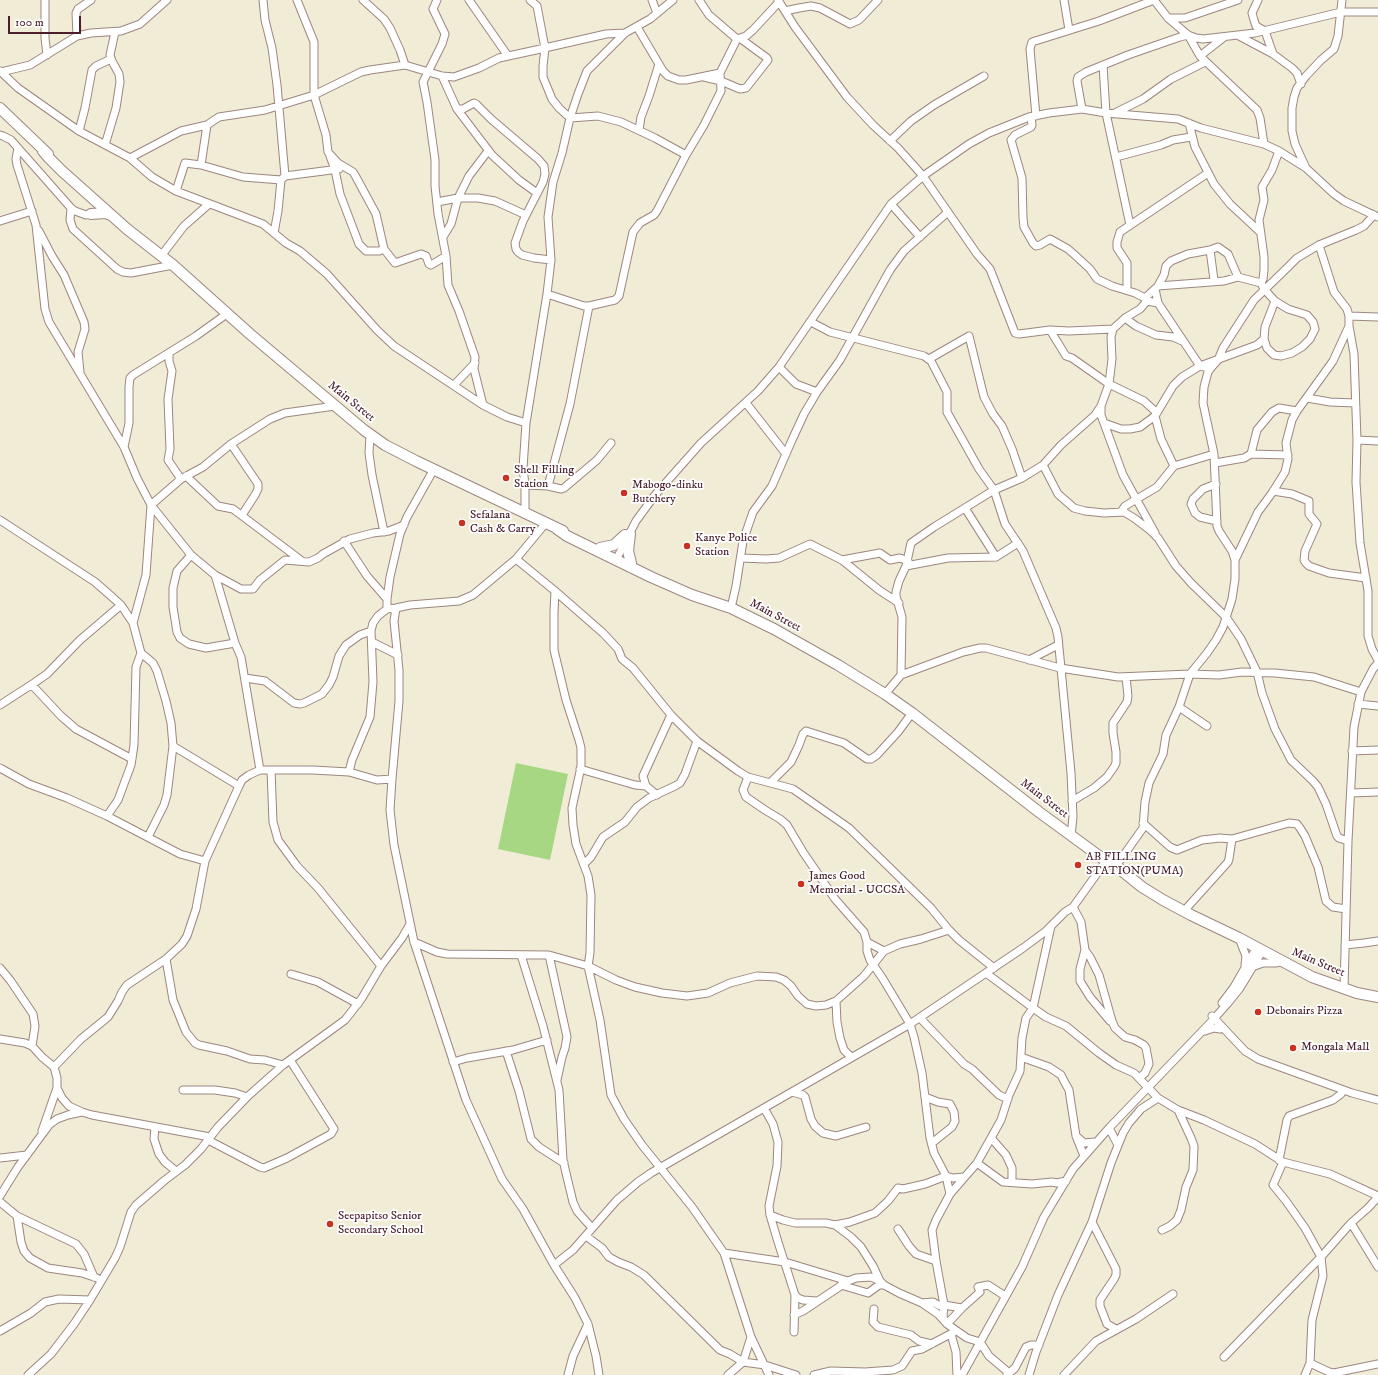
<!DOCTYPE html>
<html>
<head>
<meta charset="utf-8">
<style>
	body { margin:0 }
	#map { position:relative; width:1378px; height:1375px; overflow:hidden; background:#f0ecd6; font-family:"IM FELL DW Pica",serif }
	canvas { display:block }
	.scale { position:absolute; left:8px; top:16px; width:73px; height:18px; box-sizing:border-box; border:2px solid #4a1f2b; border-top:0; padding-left:5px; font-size:12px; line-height:14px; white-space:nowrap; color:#4a1f2b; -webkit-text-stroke:3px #fff; paint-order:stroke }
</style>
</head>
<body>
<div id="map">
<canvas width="1378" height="1375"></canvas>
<div class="scale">100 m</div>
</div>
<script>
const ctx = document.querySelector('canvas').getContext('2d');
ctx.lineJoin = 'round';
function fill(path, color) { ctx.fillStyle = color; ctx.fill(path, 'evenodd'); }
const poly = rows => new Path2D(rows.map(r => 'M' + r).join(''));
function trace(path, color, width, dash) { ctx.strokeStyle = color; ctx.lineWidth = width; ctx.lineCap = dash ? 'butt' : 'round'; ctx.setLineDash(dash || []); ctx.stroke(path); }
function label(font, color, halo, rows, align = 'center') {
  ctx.font = font + ' "IM FELL DW Pica",serif'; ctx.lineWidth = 3.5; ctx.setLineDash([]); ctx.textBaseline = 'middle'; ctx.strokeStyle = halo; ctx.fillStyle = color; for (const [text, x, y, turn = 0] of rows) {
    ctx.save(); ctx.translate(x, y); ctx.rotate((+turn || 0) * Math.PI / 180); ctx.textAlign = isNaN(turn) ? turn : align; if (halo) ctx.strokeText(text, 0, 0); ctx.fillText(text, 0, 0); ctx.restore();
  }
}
const green = poly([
	[516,763,568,774,550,860,498,849]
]);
const minor = poly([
	[45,0,45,38,47,55],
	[263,0,265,20,272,48,277,85,285,176,281,180,278,211,274,233],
	[297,0,314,42,314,95,326,135,328,152,338,163,353,172,356,177,376,214,384,249,395,263,421,254,426,256,429,264,431,265,446,256],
	[363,0,384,19,390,28,400,50,405,65],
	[437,0,433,9,445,34,442,44,423,82,427,102,435,160,435,186,438,214,446,256,448,285,459,311,475,357,474,369,483,405],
	[469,0,508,56],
	[530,0,537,6,545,48,543,66,543,77,552,99,559,108,570,118,598,116,621,122,655,138,686,155],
	[652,0,657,13],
	[699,0,709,15,737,39,746,36,753,30,779,2],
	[778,0,795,27,847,97,873,125,898,148,923,176,977,254,990,269,1015,333,1019,334,1050,330,1066,356,1072,358,1109,384,1144,401,1157,413],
	[1064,0,1069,30],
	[1154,0,1168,18,1188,35,1196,38,1203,39,1255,33,1341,12,1378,12],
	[1258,0,1252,13,1254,20,1256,26,1265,31,1273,54],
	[785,11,799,8,811,6,820,8,850,24,859,20,878,0],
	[1168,18,1185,18,1238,0],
	[637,27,663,71,668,76,679,80,686,80,720,73,737,39],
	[1188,35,1200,56],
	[77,36,76,13,78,9,91,0],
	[1239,36,1273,54,1292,68,1297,73,1301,84],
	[1223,38,1200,56,1257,110,1260,118,1264,144],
	[1103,65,1106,113,1130,225],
	[0,71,18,88,79,131,130,158,181,131,207,125,219,117,265,110,314,95,361,72,370,70,405,65,442,76,454,77,479,68,499,58,536,50,606,34,625,33],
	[1,72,30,65,77,36,91,33,121,31,140,24,167,0],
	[442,76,457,109,463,109,474,103,476,104,491,119,538,159,544,166,545,174,543,182,523,221,515,243,516,249,518,252,522,255,534,258,551,260],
	[704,77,721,81,740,89,746,88,768,60,767,58,741,39],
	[457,109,492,155,519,180,537,193],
	[1082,109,1077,81,1078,77,1086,72,1128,55,1180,37,1188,35],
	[1115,113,1143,99,1171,79,1205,62],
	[1036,116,1030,49,1032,42,1099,21,1154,0],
	[1031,117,1032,125,1031,127,1015,135,1011,140,1022,178,1023,218,1024,227,1033,243,1036,246,1040,245,1050,239,1068,249,1077,257,1090,269,1097,279,1112,286,1135,293,1145,298,1147,301,1158,303],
	[1189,123,1195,147,1214,184,1230,204,1260,232],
	[639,130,641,117,649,96,659,64],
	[79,131,85,108,92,70,96,66,111,59],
	[0,135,3,136,11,140,71,208,75,211,86,215,94,213],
	[890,141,911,121,934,105,984,76],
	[105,145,116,108,120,82,119,74,112,61,110,55,115,32],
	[18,148,16,159,17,165,36,225,45,309,49,322,124,447,137,478,151,505,191,555,215,575,241,589,253,589,260,580,285,560,309,562,318,558,323,554,350,539,373,533,389,531,404,525],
	[330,156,335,170,340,194,359,244,366,251,379,251,384,249],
	[1116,157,1161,145,1173,140,1191,137],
	[130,158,152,177,176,191,263,224,286,243,300,251,327,274,377,330,394,346,483,405,507,417,526,423],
	[201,165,207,125],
	[1305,166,1295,144,1292,131,1292,108,1294,97,1297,88,1306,76,1321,60,1334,49,1338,36,1342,0],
	[285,176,339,169],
	[176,191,185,163,201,165,243,177,281,180],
	[437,202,458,198,478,198,495,201,526,215],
	[891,204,920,237],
	[71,208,70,220,73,229,117,269,123,272,131,273,173,265],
	[0,221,32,211],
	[39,231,52,256,64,275,84,322,85,329,78,352,80,372],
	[443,237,451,224,458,198,469,176,488,151],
	[1210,250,1214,280],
	[161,256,184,226,209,204],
	[1261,283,1263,279,1264,270,1264,257,1259,220,1264,200,1262,187,1272,170,1279,151],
	[1158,286,1164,275,1166,266,1171,261,1188,254,1210,250,1218,247,1228,254,1238,277],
	[1155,289,1158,303,1200,366,1204,367],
	[1127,290,1127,263,1117,248,1117,242,1120,232,1208,173],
	[547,294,584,306,589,306,615,300,619,296,633,232,640,223,654,215,657,211,686,155,704,125,721,91,720,73],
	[1145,298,1158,286,1224,281,1238,277,1261,283,1264,289,1275,301,1288,309,1307,315,1313,322,1315,329,1310,339,1302,347,1292,353,1281,356,1274,355,1267,348,1264,339,1265,327,1275,301],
	[1147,301,1140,309,1125,318,1113,329,1111,337,1112,359,1109,384,1101,406,1101,415,1123,475,1155,533],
	[1349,316,1378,317],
	[1125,318,1136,326,1156,335,1173,337,1182,341],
	[811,322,830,332,924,356,931,361,947,392,947,412,979,469,994,490,1005,524,1023,551,1056,628,1058,637,1071,773,1073,817,1071,836],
	[1349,326,1354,354,1357,440,1356,482,1360,543,1368,591,1368,636,1372,649,1378,660],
	[1050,330,1069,331,1113,329],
	[169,354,169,361,172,371,168,399,170,449,168,460,181,479],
	[929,359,969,336,984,397,993,414,1002,426,1012,449,1022,478],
	[779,367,796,384,817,392],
	[454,385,475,363],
	[1307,398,1330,402,1355,403],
	[746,403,786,454],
	[1155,416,1161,439,1174,466,1214,454],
	[1104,423,1121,429,1130,429,1140,427,1155,416,1173,386,1182,377,1200,366,1257,345,1264,339],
	[370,435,369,453,372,475,384,532],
	[1357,440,1378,441],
	[231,444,258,484,258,489,255,495,242,515],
	[124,447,129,423,129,387,130,378,133,375,196,336,228,313],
	[1251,454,1257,430,1272,412,1279,408,1297,411],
	[1215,463,1244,458,1251,454,1288,455],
	[1043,465,1058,494,1074,508,1085,511,1104,513,1124,512,1134,518,1151,531,1158,538,1176,566,1191,583,1226,617,1241,639,1257,672,1262,693,1275,729,1291,760,1313,781,1318,787,1326,804,1337,836,1339,838,1348,841],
	[186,476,218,506,233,509,302,561],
	[1216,484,1203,489,1193,499,1191,504,1195,513,1200,517,1217,521],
	[525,485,548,486,570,404,589,306],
	[548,486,561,489,564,488,597,460,611,443],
	[1273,491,1292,494,1309,501,1309,514,1317,524,1305,551,1304,560,1306,563,1309,566,1329,573,1366,578],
	[965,508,996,557],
	[1121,512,1125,506,1157,487,1174,466],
	[525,513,525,485,523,468,526,423,547,294,551,260,548,217,553,182,562,153,570,118,578,94,587,71,625,33,650,19,673,0],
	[0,520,95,582,111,596,121,605,133,623,141,653,153,663,157,671,166,701,171,723,173,746,167,795,164,805,148,837],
	[545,524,516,559,473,595,459,601,410,605,396,608,394,621,399,670,399,701,392,779,390,810,394,845,414,942,466,1100,502,1179,523,1209,554,1265,575,1298,588,1324,596,1356,599,1375],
	[344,541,367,576,387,599],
	[191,555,177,571,173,588,173,607,177,632,180,638,189,644,206,648,235,643],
	[741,558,766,559,779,558,810,544,842,560,879,590,899,603],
	[516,559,555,591,603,633,618,649,622,659,633,668,671,715,697,741,738,771,748,777,793,789,849,828,931,908,949,930,959,940,994,968],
	[616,560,636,521,655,495,701,443,758,391,779,367,891,204,923,176,969,144,989,133,1029,117,1049,113,1082,109,1106,113,1178,119,1201,128,1264,144,1279,151,1306,168,1334,194,1344,201,1378,217],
	[842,560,880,553,890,560,900,558,908,561],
	[1235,560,1258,512,1272,493,1285,472,1288,459,1286,443,1292,420,1297,411,1333,361,1349,326,1349,316,1347,309,1334,292,1319,245],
	[906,566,948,558,996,557,1018,543],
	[215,575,235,643,241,657,260,770],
	[555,591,554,612,554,650,566,700,579,740,581,748,581,767,572,808,573,825,576,844,588,876,591,895,590,953,588,966,600,1020,611,1095,624,1119,642,1145,692,1207,724,1253,751,1337,769,1375],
	[731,608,736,586,743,541,753,512,772,486,792,440,804,414,817,392,840,360,890,270,904,251,948,212],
	[387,609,387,599,390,577,400,534,407,517,434,469],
	[133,623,146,575,151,505,181,479,203,467,231,444,270,419,285,413,335,406],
	[372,642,398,655],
	[1029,660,1058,645],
	[901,675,902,617,896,596,896,592,899,581,906,566,911,543,934,527,994,490,1022,478,1043,465,1061,445,1095,415,1101,406],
	[245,678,265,681,294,703,300,704,304,703,322,694,329,685,333,677,339,656,346,645,360,635,371,631],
	[32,685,61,716,76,729,132,759],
	[885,694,901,675,963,652,980,648,986,648,1060,668,1118,677,1190,674,1219,675,1242,672,1275,673,1314,677,1361,692],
	[1358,704,1378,706],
	[0,705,34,683,47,674,80,640,121,605],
	[1179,707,1207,726],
	[173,746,239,786],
	[1352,751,1378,750],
	[0,768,29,784,67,798,107,816,180,854,205,861,239,786,242,780,249,775,260,770,313,770,349,772,377,780,392,779],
	[580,769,635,785,646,786],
	[271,770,273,822,278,840,297,866,318,888,381,966],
	[349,772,352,760,370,717,373,682,371,631,373,623,378,616,387,609,396,608],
	[748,777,743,790,746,797,765,810,780,819,787,825,803,852,835,899,864,932,867,942,867,951,870,960,883,979,910,1024,914,1037,922,1073,930,1138,934,1153,946,1176,950,1194],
	[771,782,791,762,799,745,803,734,806,731,844,743,867,759,871,759,877,755,898,732,912,713],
	[1351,793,1378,792],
	[657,795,646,786,643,776,671,715],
	[1072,801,1094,788,1107,777,1114,767,1116,763,1116,752,1113,733,1113,723,1127,702,1128,696,1126,677],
	[107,816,118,800,131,765,134,745,136,667,141,653],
	[1143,823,1170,847,1177,850,1202,840,1220,838,1232,839,1289,823,1297,824,1300,828,1305,836,1318,867,1326,901,1333,907,1346,909],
	[584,864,591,857,603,837,625,822,637,807,649,798,675,786,680,783,685,774,697,741],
	[1116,866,1143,828,1145,802,1149,783,1163,754,1166,735,1179,707,1190,674,1207,653,1216,640,1223,627,1232,599,1235,579,1235,560,1232,551,1219,531,1217,526,1214,454,1203,403,1204,387,1208,372,1210,369,1218,360,1223,348,1254,300,1288,267,1297,258,1319,245,1356,230,1364,226,1374,215],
	[1073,907,1081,922,1085,950,1090,957,1099,975,1112,1021,1115,1028,1125,1037,1135,1040,1144,1045,1146,1048,1149,1064,1145,1073,1139,1078],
	[1184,911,1228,862,1229,859,1232,839],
	[1239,938,1246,956,1245,965],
	[414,942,437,952,447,954,549,955,588,966,616,980,635,987,662,993,687,996,708,993,730,983,757,976,776,977,784,980,791,986,798,996,807,1004,816,1006,826,1005,836,1001,864,976,884,951,900,944,921,939,949,930],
	[867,942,884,951],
	[1345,945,1364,943,1378,941],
	[1085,950,1080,969,1080,981,1090,997,1110,1021,1112,1021],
	[521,955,543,1026,559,1090,563,1160,566,1173,573,1202,577,1211,592,1228],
	[549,955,567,1037,565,1048,562,1057,557,1080],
	[166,959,173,1000,186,1032,195,1043,199,1045,227,1051,250,1059,265,1060,283,1065],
	[1252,967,1263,963,1275,963,1282,962],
	[0,968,10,980,33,1014,35,1026,32,1046,42,1057,54,1067,57,1078,57,1088,62,1098,69,1106,82,1112,92,1115,210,1137],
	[986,973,1033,1008,1046,1017,1066,1026,1099,1053,1116,1065,1134,1073,1158,1098,1178,1110,1204,1120,1255,1144,1283,1162,1330,1174,1378,1196],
	[291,974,318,982,358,1004],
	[1344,988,1348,841,1354,727,1361,692,1373,669,1378,663],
	[836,1001,837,1022,840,1038,844,1050,851,1057],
	[1222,1003,1234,987,1257,947],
	[1212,1016,1245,1051,1258,1059,1352,1093,1378,1100],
	[920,1018,964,1064,972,1069,999,1095,1008,1099],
	[1205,1031,1214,1028,1220,1029],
	[0,1039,25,1043,32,1046],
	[506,1051,519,1091,531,1139,539,1147,564,1163],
	[1021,1057,1049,1067,1061,1075,1064,1081,1069,1090,1076,1136,1084,1156],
	[453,1062,467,1058,513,1050,547,1040],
	[54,1067,81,1039,108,1017,118,1001,122,992,127,985,166,959,182,944,187,936,196,909,205,861],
	[183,1090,215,1090,235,1093,247,1097],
	[792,1092,803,1095,805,1097,811,1119,815,1126,823,1133,836,1136,866,1127],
	[925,1097,938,1102,950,1104,954,1112,955,1121,952,1127,932,1143],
	[764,1108,773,1124,778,1142,777,1166,769,1206,770,1215,778,1242,795,1295,794,1332],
	[155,1127,154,1139,159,1154,165,1162,176,1171],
	[1109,1128,1118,1145],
	[42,1131,57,1088],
	[1076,1136,1084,1143,1095,1142],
	[992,1139,1006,1155,1012,1168,1012,1182],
	[208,1140,260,1167,264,1168,287,1158,331,1134,334,1129,290,1060],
	[0,1158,27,1155],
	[1279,1160,1287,1120,1289,1116,1333,1100,1341,1094,1343,1090],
	[977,1163,1003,1182,1032,1184,1052,1182,1057,1183,1066,1181],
	[0,1196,18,1167,49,1125,57,1119,68,1115,82,1112],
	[0,1202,17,1216,76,1244,84,1254,94,1277],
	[770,1215,783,1220,795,1223,826,1223,835,1225,850,1222,875,1213,888,1201,898,1188,903,1189,925,1184,946,1176,953,1178,964,1177],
	[17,1216,21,1242,24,1251,30,1258,48,1268,82,1273,97,1278],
	[1092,1222,1116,1269,1116,1275,1114,1279,1100,1300,1100,1306,1107,1324,1116,1329],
	[1351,1223,1378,1267],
	[835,1225,851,1237,861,1247,873,1266,880,1281],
	[898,1229,909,1246,916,1254,936,1261],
	[1162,1230,1170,1226,1177,1220,1181,1210,1186,1187,1193,1170,1194,1146,1191,1138,1178,1110],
	[586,1236,602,1248,609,1257,618,1262,631,1267,644,1275,720,1350,730,1354,743,1362,765,1365,796,1375],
	[724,1253,785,1262,848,1281,856,1278,871,1277,880,1281,884,1285,899,1293,922,1303,938,1314,947,1324,962,1308,980,1292,978,1287,988,1285,1005,1296],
	[554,1265,573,1250,617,1200,638,1182,651,1173,910,1024,1023,948,1046,931,1065,912,1073,907,1106,861],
	[841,1285,868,1293,879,1285,884,1285],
	[795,1295,798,1298,803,1300,817,1301],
	[922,1303,933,1302,940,1306,944,1305,962,1308],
	[874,1309,873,1322,878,1327,911,1335,919,1341,932,1344],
	[794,1315,803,1311,848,1281],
	[0,1331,31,1313,45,1302,59,1299,90,1300],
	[951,1334,956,1352,957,1375],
	[1224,1357,1321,1257,1305,1228,1286,1201,1273,1185,1283,1162],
	[1310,1363,1329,1372,1334,1373,1378,1364],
	[1009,1373,989,1356,980,1342,967,1338,947,1324,943,1317,944,1305,936,1261,932,1230,936,1220,950,1194,977,1163,1001,1120,1009,1095,1020,1071,1022,1038,1026,1018,1033,1008,1051,926],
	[28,1375,51,1354,74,1324,90,1300,115,1258,120,1247,131,1212,136,1205,165,1180,185,1165,201,1149,218,1127,247,1097,283,1065,345,1020,362,998,381,966,402,938,410,924],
	[568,1375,573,1356,588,1324],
	[728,1375,743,1362,751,1337],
	[814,1375,831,1371,865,1372,893,1370,902,1366,912,1351,922,1349,956,1331],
	[962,1375,1022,1267,1044,1217,1073,1169,1109,1128,1211,1022,1228,1003,1240,988,1263,950],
	[1007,1375,1015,1368,1026,1347,1031,1345,1039,1345],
	[1029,1375,1036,1352,1058,1295,1092,1222,1111,1163,1123,1133,1129,1123,1141,1109,1158,1098],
	[1064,1375,1096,1341,1136,1319,1173,1294],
	[1305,1375,1310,1363,1312,1320,1323,1276,1321,1257,1351,1223,1368,1208,1378,1197]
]);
const highway = poly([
	[0,108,48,154],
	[43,151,49,158,62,171,127,229,173,265,250,334,364,430,385,445,416,461,563,531],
	[91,214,105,213,111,215],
	[557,529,567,536,651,577,692,595,731,608,774,629,838,665,885,694,912,713,1039,812,1106,861,1116,866,1142,887,1163,900,1191,915,1239,938,1312,977,1357,993,1378,997],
	[630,534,628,551,631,563],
	[600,548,614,545,625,535]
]);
const markers = [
	[506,478,4,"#c8321e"],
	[624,493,4,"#c8321e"],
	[462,523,4,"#c8321e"],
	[687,546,4,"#c8321e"],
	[1078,865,4,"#c8321e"],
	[801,884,4,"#c8321e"],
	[1258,1012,4,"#c8321e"],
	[1293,1048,4,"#c8321e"],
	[330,1224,4,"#c8321e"]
];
const streetNames = [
	["Main Street",351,402,39],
	["Main Street",775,616,28],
	["Main Street",1044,799,37],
	["Main Street",1318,963,23]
];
const poiNames = [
	["Shell Filling",514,471],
	["Station",514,485],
	["Mabogo-dinku",632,486],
	["Butchery",632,500],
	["Sefalana",470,516],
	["Cash & Carry",470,530],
	["Kanye Police",695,539],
	["Station",695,553],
	["AB FILLING",1086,858],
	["STATION(PUMA)",1086,872],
	["James Good",809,877],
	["Memorial - UCCSA",809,891],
	["Debonairs Pizza",1266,1012],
	["Mongala Mall",1301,1048],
	["Seepapitso Senior",338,1217],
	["Secondary School",338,1231]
];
fill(green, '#a8d784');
trace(minor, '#9d8680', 9);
trace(highway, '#9d8680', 12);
trace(minor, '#fff', 7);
trace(highway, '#fff', 10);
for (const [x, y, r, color] of markers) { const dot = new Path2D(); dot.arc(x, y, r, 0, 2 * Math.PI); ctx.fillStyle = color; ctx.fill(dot); trace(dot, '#fff', 1.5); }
label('12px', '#4a1f2b', '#fff', streetNames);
label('12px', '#4a1f2b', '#fff', poiNames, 'left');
</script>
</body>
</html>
